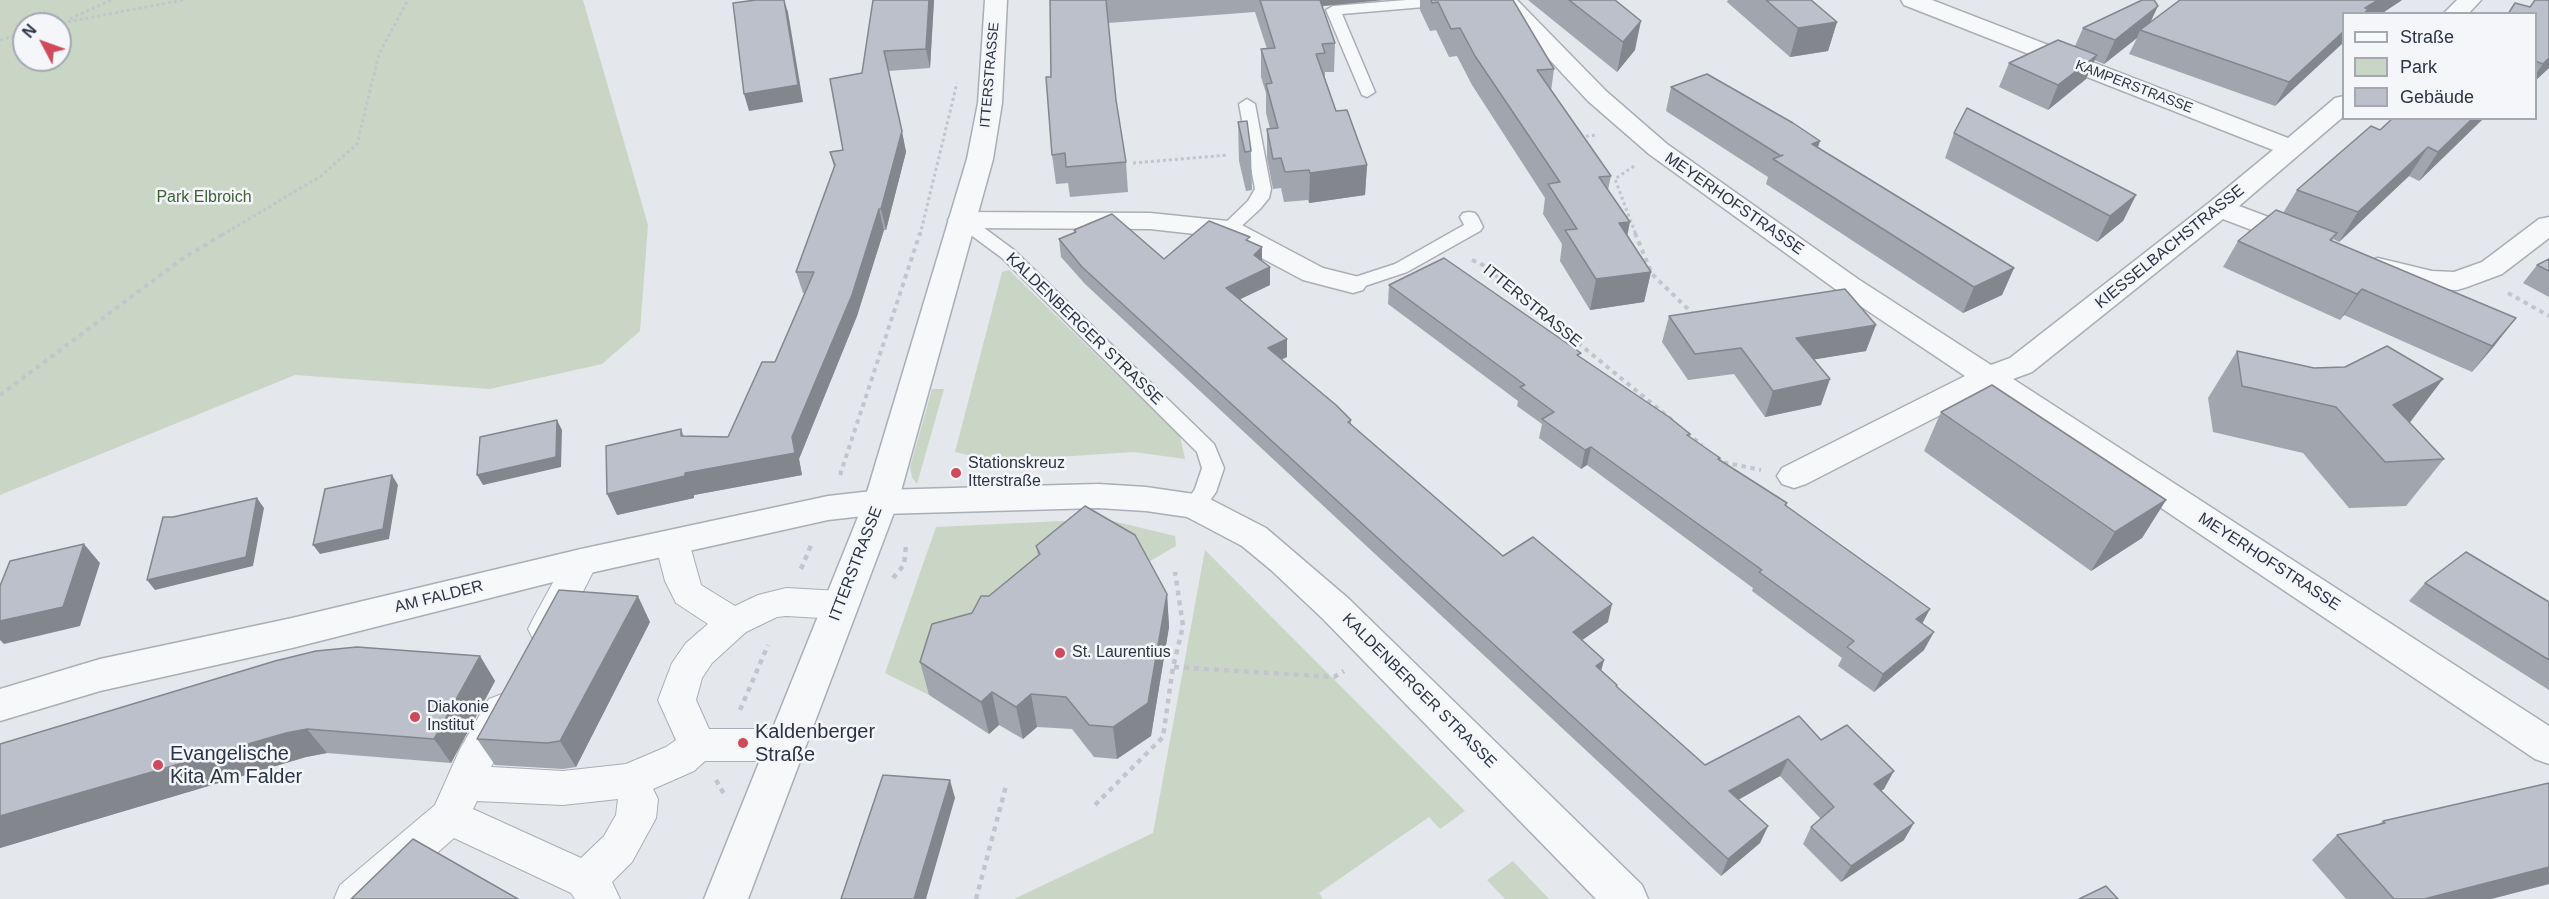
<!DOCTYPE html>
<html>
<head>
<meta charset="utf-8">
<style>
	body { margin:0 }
	#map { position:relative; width:2549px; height:899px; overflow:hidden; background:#e4e7ec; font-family:Helvetica,sans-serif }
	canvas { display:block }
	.legend { position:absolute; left:2342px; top:12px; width:195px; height:108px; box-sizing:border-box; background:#f4f6f9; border:2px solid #a4a8b1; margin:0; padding:8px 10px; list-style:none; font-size:18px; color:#2b3445 }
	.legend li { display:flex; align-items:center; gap:12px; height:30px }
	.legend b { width:30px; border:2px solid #a4a8b1 }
	.north { position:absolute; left:12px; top:12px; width:60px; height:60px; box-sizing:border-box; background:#f4f6f9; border:2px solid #a4a8b1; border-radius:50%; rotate:311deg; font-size:16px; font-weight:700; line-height:24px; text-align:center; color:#2b3445 }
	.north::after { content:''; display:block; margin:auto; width:21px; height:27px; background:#d1495b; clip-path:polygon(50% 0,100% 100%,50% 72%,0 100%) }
</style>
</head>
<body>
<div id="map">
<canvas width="2549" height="899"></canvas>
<ul class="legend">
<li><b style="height:8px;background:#f7f8fa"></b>Straße</li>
<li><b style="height:16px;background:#c9d6c5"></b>Park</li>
<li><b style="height:16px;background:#bbc0ca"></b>Gebäude</li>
</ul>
<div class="north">N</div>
</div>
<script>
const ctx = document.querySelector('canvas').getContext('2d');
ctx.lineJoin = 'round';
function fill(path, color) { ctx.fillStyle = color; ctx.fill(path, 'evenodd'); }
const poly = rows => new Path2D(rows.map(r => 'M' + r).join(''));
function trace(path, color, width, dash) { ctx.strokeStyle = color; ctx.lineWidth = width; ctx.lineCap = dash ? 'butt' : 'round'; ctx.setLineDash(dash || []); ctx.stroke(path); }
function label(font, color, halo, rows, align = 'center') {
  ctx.font = font + ' Helvetica,sans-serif'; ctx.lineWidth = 5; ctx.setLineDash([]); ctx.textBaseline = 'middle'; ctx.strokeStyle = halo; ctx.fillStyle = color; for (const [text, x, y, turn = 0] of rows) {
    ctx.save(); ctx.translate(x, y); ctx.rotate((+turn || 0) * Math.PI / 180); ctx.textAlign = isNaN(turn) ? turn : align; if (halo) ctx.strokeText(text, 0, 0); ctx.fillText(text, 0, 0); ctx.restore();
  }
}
const green = poly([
	[0,0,583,0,648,225,640,331,602,364,490,389,295,375,0,495],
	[24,24,60,24,60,60,24,60],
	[1009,270,1180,436,1185,459,1134,452,994,461,955,452,1002,272],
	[932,389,944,389,917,484,912,477,910,467],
	[1104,519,1175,536,1176,546,1138,568,941,657,929,695,885,673,936,527],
	[1205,550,1465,811,1440,829,1429,817,1319,893,1323,899,1014,899,1153,833],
	[1513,861,1549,899,1505,899,1487,880]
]);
const pathFar2 = poly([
	[70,19,111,0],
	[56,24,183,0],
	[0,40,24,33],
	[1580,137,1596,135],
	[1133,163,1228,155],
	[1634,166,1615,179,1636,235],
	[222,235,321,176,357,144,379,54,408,0],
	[920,235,957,83]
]);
const pathFar1 = poly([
	[1635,233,1652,274,1694,315],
	[1472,260,1483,265,1672,420],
	[2508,293,2549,316],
	[0,395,182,259,225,233],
	[1687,433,1702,445],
	[1717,457,1722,462,1761,470],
	[840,475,920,233]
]);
const path = poly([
	[801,569,812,543],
	[893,578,904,565,906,545],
	[1174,667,1334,677,1344,671],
	[740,710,768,645],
	[716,780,724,794],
	[1095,805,1163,737,1173,667,1183,626,1175,572],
	[976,899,1006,786]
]);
const service = poly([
	[1406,0,1466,0,1459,4,1342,14,1375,92,1367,97,1362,95,1326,10,1333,6,1406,0],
	[1247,99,1255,104,1271,189,1269,198,1260,209,1234,233,1228,234,1222,233,1219,229,1248,201,1255,189,1239,104,1247,99],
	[1469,212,1475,213,1478,217,1483,227,1480,231,1407,272,1353,290,1346,288,1344,284,1346,280,1395,264,1464,225,1460,217,1463,213,1469,212],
	[962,215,968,216,1014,250,1214,444,1224,468,1216,492,1202,512,1194,514,1186,512,1183,506,1195,489,1202,468,1197,452,1002,258,956,224,953,220,956,216,962,215]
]);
const pedestrian = poly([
	[672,530,684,533,689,542,701,585,735,606,758,595,786,588,840,591,852,595,858,605,852,615,840,619,786,616,777,617,746,632,712,663,702,678,696,700,709,729,786,729,800,734,805,745,800,756,786,761,705,761,694,771,653,789,658,799,656,818,632,862,612,882,620,899,575,899,571,893,454,838,385,899,334,899,340,885,435,805,460,749,489,699,502,694,515,699,521,710,491,767,563,771,626,764,666,747,676,740,658,700,672,663,686,643,708,624,676,603,665,581,655,542,660,533,672,530],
	[618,799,616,815,604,836,581,858,473,809,477,801,563,805,618,799],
	[581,549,593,553,598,562,559,639,546,643,533,639,528,629,533,619,569,553,581,549]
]);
const minor = poly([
	[1494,0,1517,0,1606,91,1667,144,1858,279,1991,365,2010,358,2210,202,2273,150,1904,5,1901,0,1932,0,2288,138,2335,98,2344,96,2344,116,2239,206,2311,233,2315,239,2311,245,2301,247,2291,245,2223,219,2032,372,2013,379,2549,726,2549,764,2535,759,1987,391,1806,484,1794,488,1782,484,1777,476,1782,468,1965,376,1838,291,1649,154,1588,101,1494,0],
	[2457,0,2481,0,2468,14,2443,14,2457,0],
	[962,212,1150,213,1228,221,1238,223,1323,268,1363,278,1367,284,1363,290,1353,293,1303,280,1222,237,1150,229,962,228,952,226,948,220,952,214,962,212],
	[2549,217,2549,238,2502,274,2467,287,2457,290,2432,289,2368,273,2364,267,2368,261,2378,258,2432,271,2454,272,2482,262,2539,219,2549,217],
	[1098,484,1146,487,1194,494,1206,497,1266,528,1349,599,1642,885,1648,899,1596,899,1323,619,1271,570,1242,546,1187,517,1146,511,1098,508,881,514,828,520,581,575,292,648,100,691,0,721,0,689,100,659,292,618,581,549,828,496,881,490,1098,484]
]);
const tertiary = poly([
	[985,0,1007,0,1002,103,993,159,898,502,748,899,704,899,864,502,967,159,978,103,985,0]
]);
const wall = poly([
	[873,0,934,0,930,68,888,71,906,152,886,230,884,230,857,316,799,459,802,475,694,495,694,498,617,515,681,429,684,436,728,437,775,362,805,293,803,293,796,272,834,167,830,152,843,150,862,73],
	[1050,0,1383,0,1322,6,1335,43,1334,72,1325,72,1325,78,1336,111,1367,165,1365,195,1309,203,1308,200,1284,202,1281,188,1273,189,1267,158,1267,129,1270,129,1266,113,1266,93,1261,77,1261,49,1267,49,1255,12,1108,23,1116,100,1126,162,1128,192,1070,197,1068,183,1056,184,1052,155],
	[1420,0,1513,0,1554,69,1551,91,1611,176,1608,190,1627,236,1651,272,1644,302,1590,310,1560,261,1562,244,1543,214,1545,198,1472,85,1457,56,1449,57,1436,30,1430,31,1420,10],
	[1528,0,1615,0,1635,50,1617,72],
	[1728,0,1811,0,1837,22,1828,51,1790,57,1727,2],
	[2402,0,2381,14,2343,14,2275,106,2129,54,2137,38,2104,64,2094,60,2086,79,2048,110,1999,87,2009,63,2075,46,2083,28],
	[2549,0,2549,68,2535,81,2535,14,2530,7],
	[1671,87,1818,147,2014,268,2002,295,1963,313,1766,184,1768,177,1666,111],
	[2393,118,2484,118,2419,181,2409,176,2339,242,2333,239,2332,241,2495,345,2472,372,2344,315,2340,320,2223,267,2238,241,2283,213,2297,190,2380,130],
	[1238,122,1251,151,1252,190,1246,191,1239,161],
	[1954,133,2136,195,2123,221,2097,242,1945,158],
	[1074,230,1164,259,1250,242,1262,261,1270,285,1240,299,1287,357,1281,359,1351,420,1351,425,1503,556,1608,622,1582,640,1604,660,1601,671,1617,685,1617,687,1705,765,1821,740,1884,789,1881,791,1904,840,1841,882,1803,844,1811,827,1821,819,1780,776,1738,800,1768,826,1760,843,1721,876,1085,284,1061,257,1059,239,1074,233],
	[2549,259,2549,297,2523,283,2537,265],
	[1389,285,1580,357,1690,434,1689,436,1719,460,1787,506,1922,623,1924,650,1874,692,1838,666,1842,658,1752,591,1753,588,1587,465,1581,469,1539,438,1542,424,1517,406,1518,401,1388,304],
	[1669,316,1866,351,1814,359,1821,405,1765,417,1734,374,1688,380,1662,342],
	[2237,351,2410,423,2444,459,2406,506,2349,508,2303,453,2213,432,2208,398],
	[1941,412,2166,500,2142,538,2091,571,1924,451],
	[1036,546,1167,594,1169,627,1151,736,1117,759,1094,757,1072,729,1037,727,1023,739,999,725,989,734,929,695,920,662,989,596,1038,555],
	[2425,583,2549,602,2549,690,2409,601],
	[650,622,576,767,563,769,495,765,477,739],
	[480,656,495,681,451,763,327,753,306,757,0,848,0,744],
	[2549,783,2549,884,2491,899,2346,899,2312,860,2337,835,2379,824,2383,821]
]);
const shadedWall = poly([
	[784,0,788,12,803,102,749,111,744,94],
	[929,0,934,0,930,68,926,49],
	[1313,0,1383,0,1313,7],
	[2378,0,2402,0,2381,14,2361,14,2365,8],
	[2158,6,2147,30,2140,30,2137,38,2104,64,2115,40],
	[1641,21,1635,50,1617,72,1623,42],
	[1837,22,1828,51,1790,57,1798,28],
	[2343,32,2343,43,2275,106,2289,82],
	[2097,55,2086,79,2048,110,2058,85],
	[2549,58,2549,68,2535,81,2535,75,2543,64],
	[2473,118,2484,118,2419,181,2438,152],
	[902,131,906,152,886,230,881,209],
	[1820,141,1812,166,1812,144],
	[2428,147,2409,176,2339,242,2358,212],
	[1367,165,1365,195,1309,203,1310,173],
	[2136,195,2123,221,2097,242,2110,216],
	[879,209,884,230,857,316,799,459,802,475,694,495,694,498,617,515,607,494,685,473,792,437],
	[1630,222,1624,252,1619,223],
	[1262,247,1262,265,1254,255],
	[1270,267,1270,285,1226,306,1226,288],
	[2014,268,2002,295,1963,313,1974,287],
	[1651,272,1644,302,1590,310,1596,279],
	[2362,289,2344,315,2340,320,2357,294],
	[2516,318,2495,345,2472,372,2492,346],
	[1876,325,1866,351,1787,364,1796,338],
	[1287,339,1287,357,1268,366,1268,348],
	[1830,379,1821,405,1765,417,1773,391],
	[2443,379,2408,425,2393,405],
	[557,420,562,430,561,467,483,485,477,475],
	[1591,447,1587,465,1581,469,1585,450],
	[392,475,398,485,389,539,320,554,313,545],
	[257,498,264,508,253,566,155,590,147,580],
	[2166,500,2142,538,2091,571,2115,532],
	[84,544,100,563,80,626,4,644,0,640,0,621],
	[1167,594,1169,627,1151,736,1117,759,1113,727],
	[638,596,650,622,576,767,560,741],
	[1612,604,1608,622,1568,650,1573,632],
	[1930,609,1920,628,1916,619],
	[1934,632,1924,650,1874,692,1883,674],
	[480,656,495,681,451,763,434,739],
	[1604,660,1599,678,1596,666],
	[992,692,999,725,989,734,981,702],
	[1031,694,1037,727,1023,739,1016,707],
	[307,729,327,753,306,757,0,848,0,816,286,733],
	[1788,759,1780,776,1722,809,1729,791],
	[1894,771,1884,789,1864,801,1874,784],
	[950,780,955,798,926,899,914,899],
	[1914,823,1904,840,1841,882,1851,866],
	[1768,826,1760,843,1721,876,1728,859],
	[2549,867,2549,884,2491,899,2424,899]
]);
const building = poly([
	[756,0,784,0,798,85,744,94,733,3,756,0],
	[873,0,929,0,926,49,884,51,902,131,881,209,879,209,852,295,792,437,795,453,685,473,685,476,607,494,606,446,681,429,681,436,728,437,762,362,775,362,814,272,796,272,835,165,830,152,843,150,830,79,862,73,873,0],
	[1050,0,1106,0,1116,100,1126,162,1066,167,1065,153,1052,155,1046,77,1051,77,1050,0],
	[1260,0,1320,0,1335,43,1322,44,1325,53,1316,54,1336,111,1347,110,1367,165,1310,173,1309,170,1285,172,1281,158,1273,159,1267,129,1278,128,1266,84,1272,83,1261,49,1275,48,1260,0],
	[1431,0,1513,0,1554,69,1537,70,1611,176,1599,177,1630,222,1619,223,1651,272,1596,279,1565,230,1577,229,1548,184,1560,182,1475,56,1460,28,1451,29,1438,2,1432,3,1431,0],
	[1569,0,1615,0,1641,21,1623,42,1569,0],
	[1766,0,1811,0,1837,22,1798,28,1766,0],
	[2142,0,2154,0,2158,6,2115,40,2083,28,2142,0],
	[2180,0,2378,0,2365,8,2368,9,2364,14,2343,14,2343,32,2289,82,2140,30,2180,0],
	[2535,0,2549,0,2549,58,2543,64,2535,61,2535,14,2508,14,2515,3,2530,7,2535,0],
	[2058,40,2097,55,2058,85,2009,63,2058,40],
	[1707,74,1793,123,1820,141,1812,144,2014,268,1974,287,1773,159,1783,155,1781,156,1671,87,1707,74],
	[1967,108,2136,195,2110,216,1954,133,1967,108],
	[2393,118,2473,118,2438,152,2428,147,2358,212,2297,190,2371,126,2380,130,2393,118],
	[1247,121,1251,151,1245,152,1238,122,1247,121],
	[2276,210,2337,233,2330,240,2516,318,2492,346,2362,289,2357,294,2238,241,2276,210],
	[1112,214,1164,259,1209,221,1250,237,1246,240,1262,247,1254,255,1270,267,1226,288,1287,339,1268,348,1336,405,1351,420,1348,422,1503,556,1533,537,1612,604,1573,632,1604,660,1596,666,1617,685,1616,686,1705,765,1799,716,1821,740,1847,725,1894,771,1874,784,1914,823,1851,866,1811,827,1834,807,1788,759,1729,791,1768,826,1728,859,1082,267,1059,239,1076,232,1074,230,1112,214],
	[1444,258,1581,353,1577,355,1669,417,1690,434,1687,435,1720,458,1718,459,1787,503,1785,505,1930,609,1916,619,1934,632,1883,674,1847,647,1854,641,1759,572,1762,570,1591,447,1585,450,1542,419,1554,412,1520,387,1525,385,1389,285,1444,258],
	[2549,259,2549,271,2537,265,2549,259],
	[1845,289,1876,325,1796,338,1830,379,1773,391,1741,348,1695,354,1669,316,1845,289],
	[2387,346,2443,379,2393,405,2444,459,2385,462,2336,407,2242,386,2237,351,2314,368,2345,367,2387,346],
	[1992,385,2166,500,2115,532,1941,412,1992,385],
	[557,420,556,457,477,475,480,437,557,420],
	[392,475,383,529,313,545,325,489,392,475],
	[257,498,246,557,147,580,163,517,173,517,257,498],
	[1085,506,1135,535,1167,594,1148,703,1113,727,1089,725,1066,697,1031,694,1016,707,992,692,981,702,920,662,932,624,972,613,981,596,989,596,1040,554,1036,546,1085,506],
	[84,544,63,607,0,621,0,586,10,561,84,544],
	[2466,552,2549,602,2549,660,2425,583,2466,552],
	[559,590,638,596,560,741,547,743,477,739,559,590],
	[357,647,480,656,434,739,307,729,286,733,0,816,0,744,275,661,316,651,357,647],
	[883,775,950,780,914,899,841,899,883,775],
	[2549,783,2549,867,2424,899,2394,899,2337,835,2385,823,2383,821,2549,783],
	[413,839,518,899,351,899,413,839],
	[2106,886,2118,899,2079,899,2106,886]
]);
const markers = [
	[956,473,6,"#d1495b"],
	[1060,653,6,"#d1495b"],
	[415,717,6,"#d1495b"],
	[743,743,6,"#d1495b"],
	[158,765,6,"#d1495b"]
];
const farStreetnames = [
	["ITTERSTRASSE",990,75,-85],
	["KAMPERSTRASSE",2134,87,21]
];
const parkNames = [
	["Park Elbroich",204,198]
];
const streetNames = [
	["MEYERHOFSTRASSE",1734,204,35],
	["KIESSELBACHSTRASSE",2170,247,-39],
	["ITTERSTRASSE",1532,306,39],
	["KALDENBERGER STRASSE",1084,329,44],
	["MEYERHOFSTRASSE",2269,562,33],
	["ITTERSTRASSE",856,564,-69],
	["AM FALDER",439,597,-14],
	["KALDENBERGER STRASSE",1419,691,45]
];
const poiNames = [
	["Stationskreuz",968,464],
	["Itterstraße",968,482],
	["St. Laurentius",1072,653],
	["Diakonie",427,708],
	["Institut",427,726]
];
const nearPoinames = [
	["Kaldenberger",755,732],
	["Straße",755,755],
	["Evangelische",170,754],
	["Kita Am Falder",170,777]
];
fill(green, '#c9d6c5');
trace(service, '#a9aeb7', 3);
trace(pedestrian, '#a9aeb7', 2);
trace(minor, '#a9aeb7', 3);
trace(tertiary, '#a9aeb7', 3);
trace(pathFar2, '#c2c5cb', 3, [3, 3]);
trace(pathFar1, '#c2c5cb', 4, [4.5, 4.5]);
trace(path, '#c2c5cb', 4.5, [5, 5]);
fill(service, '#f7f8fa');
fill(pedestrian, '#f7f8fa');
fill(minor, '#f7f8fa');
fill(tertiary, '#f7f8fa');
fill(wall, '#a1a5ae');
fill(shadedWall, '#83868d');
fill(building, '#bbc0ca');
trace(building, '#83868d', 1.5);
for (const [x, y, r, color] of markers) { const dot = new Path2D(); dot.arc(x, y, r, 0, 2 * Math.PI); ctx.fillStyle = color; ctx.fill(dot); trace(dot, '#f4f6f9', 2); }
label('14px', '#2b3445', '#f4f6f9', farStreetnames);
label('16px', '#3f6138', '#f4f6f9', parkNames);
label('16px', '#2b3445', '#f4f6f9', streetNames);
label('16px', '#2b3445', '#f4f6f9', poiNames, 'left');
label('20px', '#2b3445', '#f4f6f9', nearPoinames, 'left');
</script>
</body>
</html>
